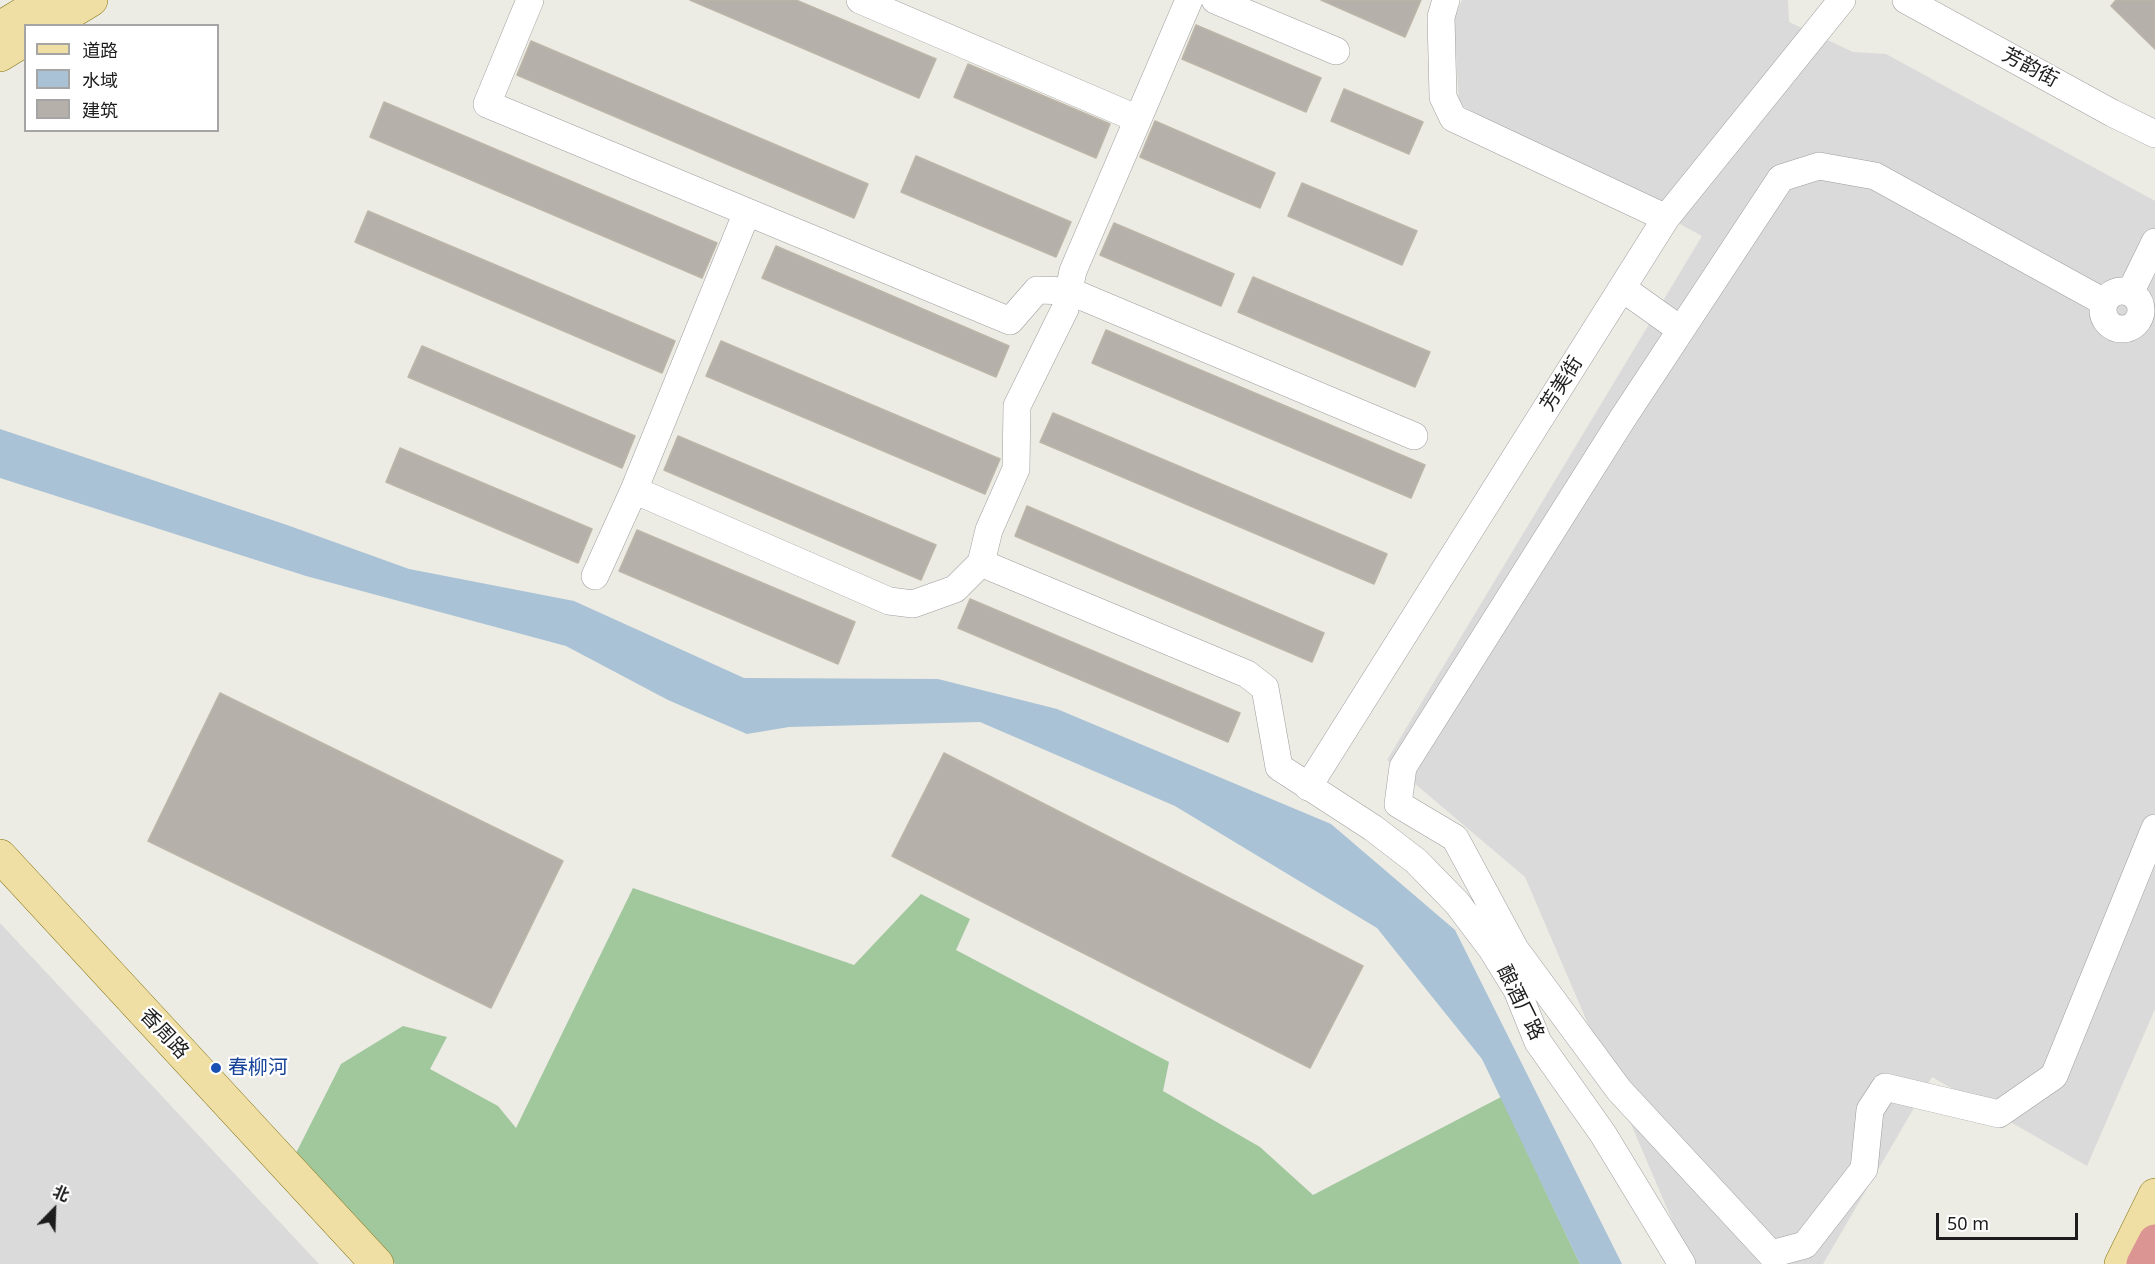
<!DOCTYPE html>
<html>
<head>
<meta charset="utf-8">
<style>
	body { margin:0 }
	#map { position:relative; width:2155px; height:1264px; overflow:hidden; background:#ecebe4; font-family:"Noto Sans","Noto Sans SC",sans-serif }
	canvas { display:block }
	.legend { position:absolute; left:24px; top:24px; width:195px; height:108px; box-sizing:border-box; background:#fff; border:2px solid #a5a5a5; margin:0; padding:8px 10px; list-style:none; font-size:18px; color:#1d1d1d }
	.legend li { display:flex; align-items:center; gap:12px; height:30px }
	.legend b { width:30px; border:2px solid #a5a5a5 }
	.north { position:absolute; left:24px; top:1180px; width:60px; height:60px; -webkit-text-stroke:4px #fff; paint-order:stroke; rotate:23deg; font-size:16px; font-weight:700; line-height:24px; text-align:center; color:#1d1d1d }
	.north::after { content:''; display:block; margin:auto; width:21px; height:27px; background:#1d1d1d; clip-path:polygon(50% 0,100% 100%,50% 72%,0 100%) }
	.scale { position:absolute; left:1936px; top:1213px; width:142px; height:27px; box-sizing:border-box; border:3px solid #1d1d1d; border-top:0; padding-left:8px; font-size:18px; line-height:21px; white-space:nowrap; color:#1d1d1d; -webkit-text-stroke:4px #fff; paint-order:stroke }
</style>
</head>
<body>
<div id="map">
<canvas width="2155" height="1264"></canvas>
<ul class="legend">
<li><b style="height:8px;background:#f0dfa5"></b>道路</li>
<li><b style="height:16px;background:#a9c2d5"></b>水域</li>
<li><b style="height:16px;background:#b5b1aa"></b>建筑</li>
</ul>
<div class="north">北</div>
<div class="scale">50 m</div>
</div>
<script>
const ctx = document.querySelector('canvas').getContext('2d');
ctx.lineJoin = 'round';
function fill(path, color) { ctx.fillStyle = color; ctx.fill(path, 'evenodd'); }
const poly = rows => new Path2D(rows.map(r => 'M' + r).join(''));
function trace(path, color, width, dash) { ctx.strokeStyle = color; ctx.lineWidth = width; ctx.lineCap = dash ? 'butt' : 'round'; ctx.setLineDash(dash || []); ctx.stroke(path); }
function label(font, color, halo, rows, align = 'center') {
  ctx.font = font + ' "Noto Sans","Noto Sans SC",sans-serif'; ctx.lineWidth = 4.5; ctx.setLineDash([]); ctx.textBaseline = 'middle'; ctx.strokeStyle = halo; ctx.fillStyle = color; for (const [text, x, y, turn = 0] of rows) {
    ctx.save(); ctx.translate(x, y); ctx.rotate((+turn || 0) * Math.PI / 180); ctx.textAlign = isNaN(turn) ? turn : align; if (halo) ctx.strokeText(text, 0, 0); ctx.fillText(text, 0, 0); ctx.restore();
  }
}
const residential = poly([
	[1462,0,1788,0,1789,22,1853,52,1886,54,2155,201,2155,1009,2087,1166,1932,1077,1823,1264,1691,1264,1525,877,1387,760,1702,236,1459,104,1454,20],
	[0,923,319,1264,0,1264]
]);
const forest = poly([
	[633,888,854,965,921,894,970,919,956,950,1169,1062,1163,1091,1260,1147,1313,1195,1501,1097,1580,1264,395,1264,295,1155,341,1064,403,1026,447,1037,430,1069,498,1106,516,1128]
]);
const water = poly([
	[0,429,287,525,409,569,574,601,744,678,938,679,1057,709,1331,824,1455,930,1622,1264,1580,1264,1482,1059,1377,928,1175,806,980,722,789,727,747,734,668,700,566,646,306,576,0,478]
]);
const building = poly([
	[690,0,796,0,936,59,919,98,690,0],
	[1321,0,1421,0,1405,37,1321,0],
	[2116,0,2155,0,2155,49,2111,6,2116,0],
	[1196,25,1321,78,1306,112,1182,59,1196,25],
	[531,41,868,184,854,218,517,75,531,41],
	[968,64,1110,124,1096,158,954,97,968,64],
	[1344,89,1423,122,1409,154,1331,121,1344,89],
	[384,102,717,243,702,278,370,137,384,102],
	[1155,121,1275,173,1260,208,1140,157,1155,121],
	[916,156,1071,222,1056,257,901,192,916,156],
	[1302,183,1417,231,1402,265,1288,216,1302,183],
	[368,211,675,341,662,373,355,242,368,211],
	[1114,223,1234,274,1221,306,1100,255,1114,223],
	[776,246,1009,346,996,377,762,278,776,246],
	[1253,277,1430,352,1415,387,1238,312,1253,277],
	[1106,330,1425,465,1411,498,1092,363,1106,330],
	[721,341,1000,459,985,494,706,376,721,341],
	[422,346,635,436,622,468,408,377,422,346],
	[1053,413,1387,554,1374,584,1040,442,1053,413],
	[678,436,936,545,921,580,664,470,678,436],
	[400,448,592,529,578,563,386,482,400,448],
	[1027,506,1324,633,1312,662,1015,536,1027,506],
	[637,530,855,622,838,664,619,571,637,530],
	[970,599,1240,713,1228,742,958,628,970,599],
	[220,693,563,861,491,1008,148,841,220,693],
	[944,753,1363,966,1310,1068,892,856,944,753]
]);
const minor = poly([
	[530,0,487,104,1010,321,1037,290,1069,291,1414,436],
	[860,0,1138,119],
	[1215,0,1336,51],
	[1446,0,1441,17,1443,97,1453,118,1666,218],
	[1906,0,2112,113,2155,134],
	[1622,288,1681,330],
	'2103 310a19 19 0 1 1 38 0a19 19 0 1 1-38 0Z',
	[2130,293,2155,242],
	[2104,302,1875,176,1819,166,1781,178,1621,421,1403,767,1398,804,1455,838,1515,949,1619,1090,1771,1254,1805,1245,1864,1169,1870,1110,1885,1087,1999,1114,2054,1076,2155,828],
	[634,490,889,601,913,604,955,589,981,563,989,530,1016,469,1017,406,1065,309,1073,271,1189,0],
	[981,563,1247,674,1265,688,1279,767,1373,828,1416,861,1457,903,1491,948,1517,990,1538,1042,1603,1134,1682,1264],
	[595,576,634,490,747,212],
	[1308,787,1666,218,1842,0]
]);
const major = poly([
	[48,26,91,0],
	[0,28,46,0],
	[0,55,26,39],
	[0,856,377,1264],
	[2121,1264,2155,1195]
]);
const highway = poly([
	[2143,1264,2155,1241]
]);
const markers = [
	[216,1068,6,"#1a4fb4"]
];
const streetNames = [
	["芳韵街",2030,68,28],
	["芳美街",1562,384,-58],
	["酿酒厂路",1520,1003,64],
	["香周路",164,1034,47]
];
const transitNames = [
	["春柳河",228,1068]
];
fill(residential, '#dadada');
fill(forest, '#a1c79d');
fill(water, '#a9c2d5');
fill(building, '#b5b1aa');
trace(building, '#bcb5a8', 1.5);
trace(minor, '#9e9e9e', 28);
trace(major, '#837512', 34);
trace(highway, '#c2394c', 34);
trace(minor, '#fff', 27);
trace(major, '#f0dfa5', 33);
trace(highway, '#db9694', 33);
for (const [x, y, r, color] of markers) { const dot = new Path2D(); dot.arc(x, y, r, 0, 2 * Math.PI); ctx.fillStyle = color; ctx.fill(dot); trace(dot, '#fff', 2); }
label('20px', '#1d1d1d', '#fff', streetNames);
label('20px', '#164399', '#fff', transitNames, 'left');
</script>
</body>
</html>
